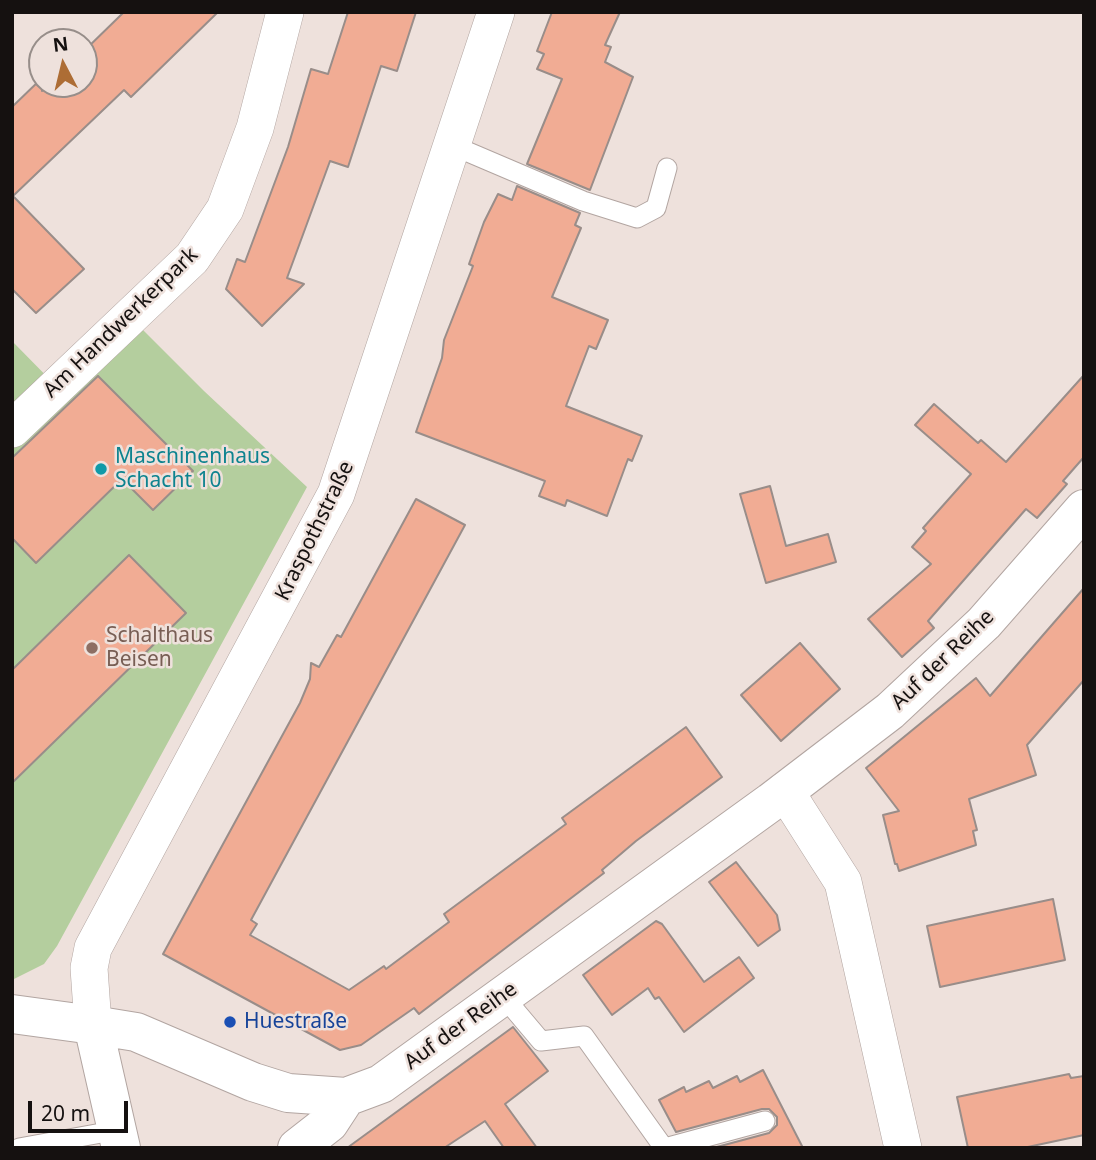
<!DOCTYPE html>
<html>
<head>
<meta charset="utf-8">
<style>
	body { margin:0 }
	#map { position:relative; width:1096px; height:1160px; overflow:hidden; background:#eee1dc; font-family:"Noto Sans",sans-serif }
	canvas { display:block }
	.frame { position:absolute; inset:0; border:14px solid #151110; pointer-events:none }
	.north { position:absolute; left:28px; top:28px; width:70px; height:70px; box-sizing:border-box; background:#eee1dc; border:2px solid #978e8a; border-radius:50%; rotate:353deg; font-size:19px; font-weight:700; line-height:28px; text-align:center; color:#151110 }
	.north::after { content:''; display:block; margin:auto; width:24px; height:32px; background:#ad6d35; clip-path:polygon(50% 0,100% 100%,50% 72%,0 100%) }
	.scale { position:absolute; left:28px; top:1101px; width:100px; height:32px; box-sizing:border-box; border:4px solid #151110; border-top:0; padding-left:9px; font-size:21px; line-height:24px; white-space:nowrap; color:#151110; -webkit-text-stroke:5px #eee1dc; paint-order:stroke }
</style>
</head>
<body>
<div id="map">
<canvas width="1096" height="1160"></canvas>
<div class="frame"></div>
<div class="north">N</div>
<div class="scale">20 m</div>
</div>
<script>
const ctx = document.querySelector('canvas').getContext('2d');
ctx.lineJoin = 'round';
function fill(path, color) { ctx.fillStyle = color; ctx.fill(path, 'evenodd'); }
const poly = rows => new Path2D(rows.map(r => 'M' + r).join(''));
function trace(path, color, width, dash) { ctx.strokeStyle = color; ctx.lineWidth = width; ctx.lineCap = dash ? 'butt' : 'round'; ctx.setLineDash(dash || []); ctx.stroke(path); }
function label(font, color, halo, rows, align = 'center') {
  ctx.font = font + ' "Noto Sans",sans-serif'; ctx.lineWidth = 5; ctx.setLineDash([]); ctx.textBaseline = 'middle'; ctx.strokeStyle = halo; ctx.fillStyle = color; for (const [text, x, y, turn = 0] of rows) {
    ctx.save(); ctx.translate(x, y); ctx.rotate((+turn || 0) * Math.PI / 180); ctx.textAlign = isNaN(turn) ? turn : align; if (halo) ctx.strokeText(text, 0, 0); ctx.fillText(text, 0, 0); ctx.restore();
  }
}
const green = poly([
	[140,327,204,391,307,487,57,946,44,964,12,980,12,341,67,397]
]);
const building = poly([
	[124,12,218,12,131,97,124,90,13,196,84,269,36,313,12,289,12,107,42,78,42,91,50,84,84,84,84,51,124,12],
	[348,12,416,12,397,71,381,66,348,167,330,161,287,278,304,284,262,326,226,289,237,259,245,262,288,147,311,69,328,74,348,12],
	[552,12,620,12,605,45,611,47,605,62,633,77,590,190,527,164,562,79,537,69,544,54,537,51,552,12],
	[517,186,580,213,575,225,581,228,552,297,608,320,596,349,589,346,566,406,642,436,632,461,628,459,607,516,567,500,565,506,539,496,545,481,416,432,442,358,444,340,473,266,469,264,484,222,498,194,512,200,517,186],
	[1084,375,1084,457,1063,481,1067,484,1037,518,1026,509,928,621,934,628,902,657,868,619,931,564,912,547,926,531,923,528,971,474,915,425,934,404,978,443,981,440,1006,462,1084,375],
	[98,376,193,471,153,510,122,479,36,563,12,538,12,458,98,376],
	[770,486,786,546,828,534,836,562,766,583,740,494,770,486],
	[416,499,465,525,251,920,257,924,250,935,349,990,384,966,386,969,449,922,444,914,566,824,562,818,686,727,722,777,636,841,602,870,604,873,419,1014,414,1008,361,1045,340,1050,163,954,300,703,310,679,311,663,319,667,337,635,341,637,416,499],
	[129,555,186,613,12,783,12,670,129,555],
	[1084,588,1084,680,1027,745,1036,775,969,799,977,830,973,831,976,845,899,871,897,864,895,864,883,815,899,811,866,768,976,678,990,696,1084,588],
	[800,643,840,689,781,741,741,695,800,643],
	[736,862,777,915,780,930,758,946,709,882,736,862],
	[1053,899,1065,960,940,987,927,926,1053,899],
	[656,921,662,924,704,982,739,957,754,978,684,1032,659,997,655,999,648,988,612,1015,583,975,656,921],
	[513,1027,548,1071,505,1104,537,1148,504,1148,485,1121,444,1148,347,1148,513,1027],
	[763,1070,803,1148,713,1148,769,1133,777,1125,777,1117,769,1109,762,1109,676,1132,659,1100,684,1087,686,1092,709,1081,713,1088,737,1076,740,1082,763,1070],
	[1069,1074,1071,1078,1084,1076,1084,1135,1023,1148,968,1148,957,1097,1069,1074]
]);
const service = poly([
	[454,146,583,201,637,218,656,208,667,168],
	[503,996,541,1041,584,1036,664,1148],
	[19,1148,118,1130],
	[665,1148,765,1121]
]);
const minor = poly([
	[12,429,192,258,225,209,255,128,285,12],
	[785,791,843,882,903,1148],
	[93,1025,89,968,93,948,336,494,496,12]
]);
const tertiary = poly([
	[12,1014,93,1025]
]);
const secondary = poly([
	[121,1148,93,1025,136,1032,253,1082,288,1093,346,1097,381,1084,771,802,890,711,984,623,1084,509],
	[297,1148,329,1123,346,1097]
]);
const markers = [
	[101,469,7,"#0f9aa8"],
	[92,648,7,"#8d6e63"],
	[230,1022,7,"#1a4fb4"]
];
const streetNames = [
	["Am Handwerkerpark",121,323,-44],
	["Kraspothstraße",315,531,-64],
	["Auf der Reihe",943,660,-44],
	["Auf der Reihe",461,1026,-36]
];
const cultureNames = [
	["Maschinenhaus",115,457],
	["Schacht 10",115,481]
];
const educationNames = [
	["Schalthaus",106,636],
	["Beisen",106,660]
];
const transitNames = [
	["Huestraße",244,1022]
];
fill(green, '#b4ce9e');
fill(building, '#f1ac94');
trace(building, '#998d89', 2);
trace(service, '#b2a5a1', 21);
trace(minor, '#b2a5a1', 38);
trace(tertiary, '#b2a5a1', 40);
trace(secondary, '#b2a5a1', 40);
trace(service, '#fff', 19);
trace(minor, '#fff', 37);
trace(tertiary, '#fff', 38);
trace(secondary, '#fff', 38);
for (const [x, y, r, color] of markers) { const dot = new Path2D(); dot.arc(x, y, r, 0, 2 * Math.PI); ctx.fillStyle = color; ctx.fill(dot); trace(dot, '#eee1dc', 2.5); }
label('21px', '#151110', '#eee1dc', streetNames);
label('21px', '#0d838f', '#eee1dc', cultureNames, 'left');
label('21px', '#785e54', '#eee1dc', educationNames, 'left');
label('21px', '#164399', '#eee1dc', transitNames, 'left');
</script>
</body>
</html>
